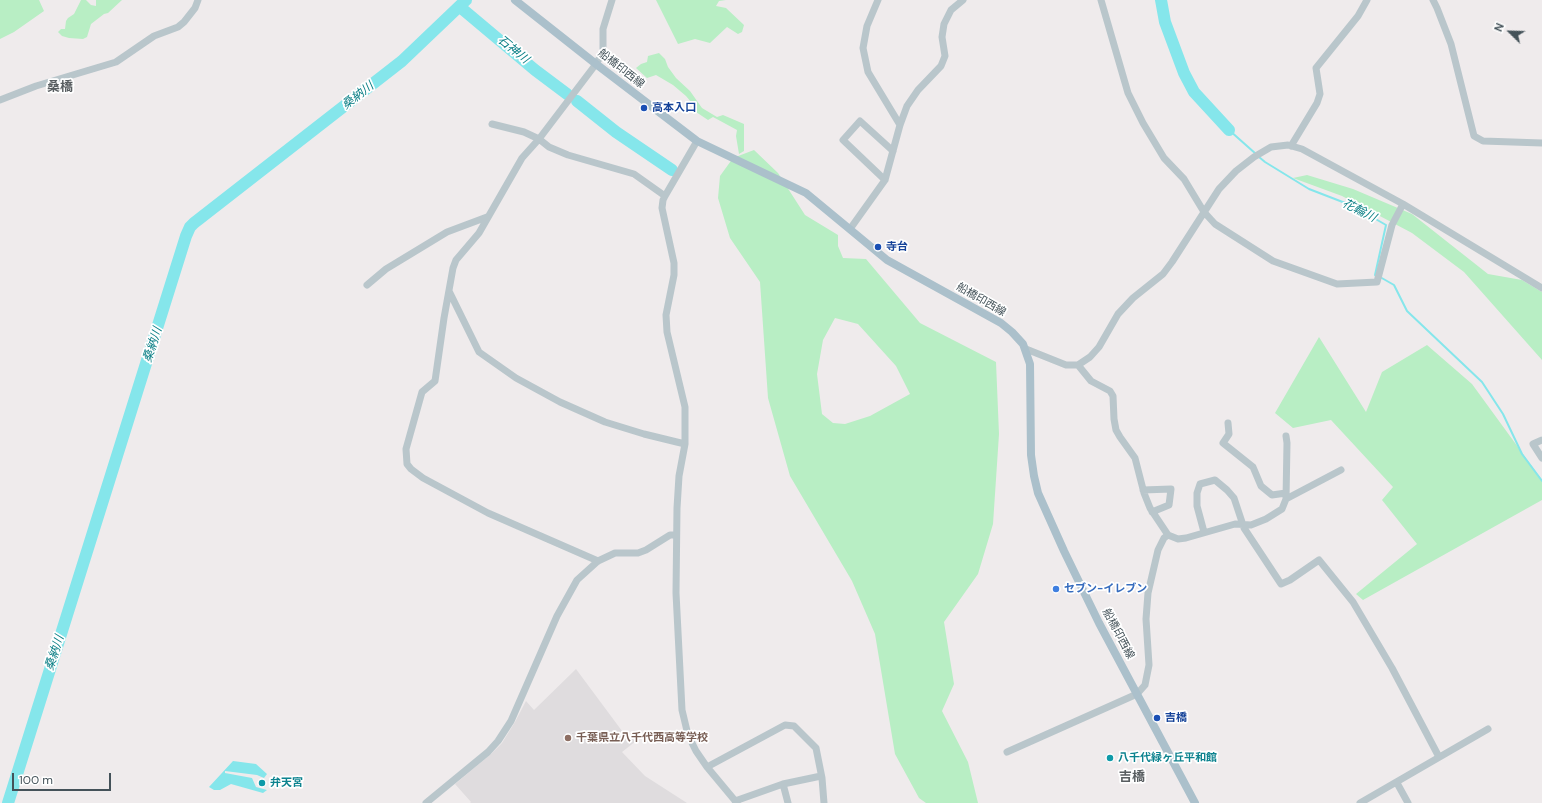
<!DOCTYPE html>
<html>
<head>
<meta charset="utf-8">
<style>
	body { margin:0 }
	#map { position:relative; width:1542px; height:803px; overflow:hidden; background:#efebec; font-family:"DM Sans",sans-serif }
	canvas { display:block }
	.north { position:absolute; left:1490px; top:12px; width:40px; height:40px; -webkit-text-stroke:3px #fff; paint-order:stroke; rotate:293deg; font-size:11px; font-weight:700; line-height:16px; text-align:center; color:#445259 }
	.north::after { content:''; display:block; margin:auto; width:14px; height:18px; background:#445259; clip-path:polygon(50% 0,100% 100%,50% 72%,0 100%) }
	.scale { position:absolute; left:12px; top:773px; width:99px; height:18px; box-sizing:border-box; border:2px solid #445259; border-top:0; padding-left:5px; font-size:12px; line-height:14px; white-space:nowrap; color:#445259; -webkit-text-stroke:3px #fff; paint-order:stroke }
</style>
</head>
<body>
<div id="map">
<canvas width="1542" height="803"></canvas>
<div class="north">N</div>
<div class="scale">100 m</div>
</div>
<script>
const ctx = document.querySelector('canvas').getContext('2d');
ctx.lineJoin = 'round';
function fill(path, color) { ctx.fillStyle = color; ctx.fill(path, 'evenodd'); }
const poly = rows => new Path2D(rows.map(r => 'M' + r).join(''));
function trace(path, color, width, dash) { ctx.strokeStyle = color; ctx.lineWidth = width; ctx.lineCap = dash ? 'butt' : 'round'; ctx.setLineDash(dash || []); ctx.stroke(path); }
function label(font, color, halo, rows, align = 'center') {
  ctx.font = font + ' "DM Sans","Noto Sans JP",sans-serif'; ctx.lineWidth = 3.5; ctx.setLineDash([]); ctx.textBaseline = 'middle'; ctx.strokeStyle = halo; ctx.fillStyle = color; for (const [text, x, y, turn = 0] of rows) {
    ctx.save(); ctx.translate(x, y); ctx.rotate((+turn || 0) * Math.PI / 180); ctx.textAlign = isNaN(turn) ? turn : align; if (halo) ctx.strokeText(text, 0, 0); ctx.fillText(text, 0, 0); ctx.restore();
  }
}
const education = poly([
	[576,669,625,735,636,741,622,752,645,776,687,803,470,803,471,802,455,784,491,754,502,743,515,722,526,701,534,710]
]);
const green = poly([
	[0,0,39,0,44,11,14,32,0,39],
	[81,0,86,0,91,5,96,6,96,0,122,0,108,13,104,14,91,24,87,37,83,39,69,38,62,36,58,32,61,29,65,29,66,21,68,18,74,14],
	[656,0,726,0,719,1,716,6,726,8,744,25,742,32,738,34,727,27,710,43,695,39,678,44],
	[659,53,665,59,668,67,676,78,690,91,702,108,717,117,723,115,744,124,744,151,739,154,736,136,737,130,713,117,708,120,696,112,696,108,686,96,673,85,656,75,647,78,636,68,641,64,647,62,648,56],
	[754,150,778,173,805,215,838,235,838,246,843,258,866,259,920,323,996,362,999,434,993,524,978,574,944,622,954,684,942,711,968,762,978,803,926,803,919,798,895,754,875,634,852,581,790,476,768,398,760,282,730,238,718,198,720,176,733,158],
	[835,318,858,324,896,366,910,394,870,416,845,424,833,423,822,414,817,374,823,340],
	[1307,175,1353,189,1412,214,1488,274,1522,280,1542,292,1542,360,1464,272,1412,233,1342,196,1293,178],
	[1319,337,1366,412,1382,372,1427,345,1472,384,1542,480,1542,500,1363,600,1356,594,1417,544,1382,500,1393,487,1331,420,1293,428,1275,413]
]);
const water = poly([
	[233,761,256,764,267,774,264,778,257,775,225,771,225,773,252,778,256,787,267,790,263,793,231,784,220,790,214,790,209,787]
]);
const stream = poly([
	[1229,130,1256,154],
	[1259,157,1265,162,1309,189,1353,206,1386,225,1375,275,1376,276],
	[1380,277,1394,285,1407,311,1482,382,1503,414,1522,454,1542,481]
]);
const river = poly([
	[1161,0,1165,22,1184,73,1194,92,1229,130],
	[460,7,535,70,567,94],
	[577,101,616,132,672,170],
	[8,803,186,236,190,227,194,223,402,61,466,0]
]);
const minor = poly([
	[878,0,867,26,863,48,868,72,900,125],
	[1101,0,1128,93,1143,123,1164,158,1184,179,1204,212,1215,224,1273,261,1337,284,1377,282,1392,225,1403,204],
	[1433,0,1437,8,1451,44,1474,136,1483,141,1542,143],
	[0,100,36,86,116,62,154,36,178,27,184,22,195,8,198,0],
	[492,124,524,132,539,139,549,147,568,155,634,174,665,196],
	[697,141,665,196,663,200,662,208,674,263,674,275,666,315,667,332,685,407,685,444,679,476,677,508,676,593,682,710,688,735,696,751,707,767,737,803],
	[1291,146,1317,103,1320,94,1316,68,1358,16,1367,0],
	[885,180,843,140,860,121,893,151],
	[850,229,885,180,900,125,907,106,918,90,941,66,945,56,942,37,944,24,951,10,963,0],
	[367,285,386,269,447,232,487,217],
	[449,291,479,352,516,378,560,402,605,422,644,434,685,444],
	[1026,349,1066,365,1078,365,1090,357,1099,347,1118,314,1133,298,1163,274,1172,262,1219,189,1236,171,1254,157,1271,147,1288,145,1302,149,1403,204,1542,288],
	[1078,365,1091,381,1110,391,1113,396,1114,419,1116,430,1120,437,1135,458,1144,493,1150,508,1168,535,1178,539,1186,538,1235,524,1251,525,1266,519,1282,509,1286,499,1287,443,1286,436],
	[1228,423,1229,434,1223,443,1253,467,1261,486,1272,495,1286,493],
	[1542,440,1533,444,1542,458],
	[1143,490,1171,489,1169,505,1152,512],
	[1286,499,1341,470],
	[1204,532,1197,506,1197,493,1200,484,1215,480,1227,490,1234,498,1244,528,1281,584,1290,580,1319,560,1353,602,1392,668,1439,757],
	[598,561,488,513,423,478,411,469,407,464,406,449,422,392,435,381,444,318,453,268,456,260,479,233,522,158,539,139,596,64,603,52,603,29,612,0],
	[1007,752,1137,694,1145,685,1149,665,1146,619,1148,593,1158,550,1164,538,1168,535],
	[707,767,785,725,794,726,816,748,822,778,824,803],
	[1397,783,1408,803],
	[735,801,783,784],
	[426,803,488,752,498,741,511,721,557,616,577,580,598,561,615,553,638,553,646,550,670,535,676,535],
	[788,803,783,784,821,776],
	[1360,803,1488,729]
]);
const major = poly([
	[515,0,596,64,697,141,806,193,887,260,1001,323,1012,332,1023,344,1030,364,1031,455,1034,476,1038,493,1064,551,1099,623,1195,803]
]);
const markers = [
	[644,108,4,"#1a4fb4"],
	[878,247,4,"#1a4fb4"],
	[1056,589,4,"#3f7fe0"],
	[1157,718,4,"#1a4fb4"],
	[568,738,4,"#8d6e63"],
	[1110,758,4,"#0f9aa8"],
	[262,783,4,"#0f9aa8"]
];
const streetNames = [
	["船橋印西線",621,69,38],
	["船橋印西線",981,300,30],
	["船橋印西線",1118,634,62]
];
const transitNames = [
	["高本入口",652,108],
	["寺台",886,247],
	["吉橋",1165,718]
];
const shopNames = [
	["セブン-イレブン",1064,589]
];
const educationNames = [
	["千葉県立八千代西高等学校",576,738]
];
const cultureNames = [
	["八千代緑ヶ丘平和館",1118,758],
	["弁天宮",270,783]
];
const waterNames = [
	["石神川",513,50,39],
	["桑納川",358,96,-38],
	["花輪川",1359,211,27],
	["桑納川",153,345,-72],
	["桑納川",55,653,-72]
];
const quarterNames = [
	["桑橋",60,88],
	["吉橋",1132,778]
];
fill(education, '#dfdcde');
fill(green, '#b8eec4');
fill(water, '#85e6eb');
trace(stream, '#85e6eb', 2);
trace(river, '#85e6eb', 12);
trace(minor, '#b9c6cb', 7);
trace(major, '#abc0cb', 8);
for (const [x, y, r, color] of markers) { const dot = new Path2D(); dot.arc(x, y, r, 0, 2 * Math.PI); ctx.fillStyle = color; ctx.fill(dot); trace(dot, '#fff', 1.5); }
label('11px', '#445259', '#fff', streetNames);
label('bold 11px', '#164399', '#fff', transitNames, 'left');
label('bold 11px', '#366cbe', '#fff', shopNames, 'left');
label('bold 11px', '#785e54', '#fff', educationNames, 'left');
label('bold 11px', '#0d838f', '#fff', cultureNames, 'left');
label('italic 12px', '#0d8087', '#fff', waterNames);
label('bold 13px', '#585d60', '#fff', quarterNames);
</script>
</body>
</html>
